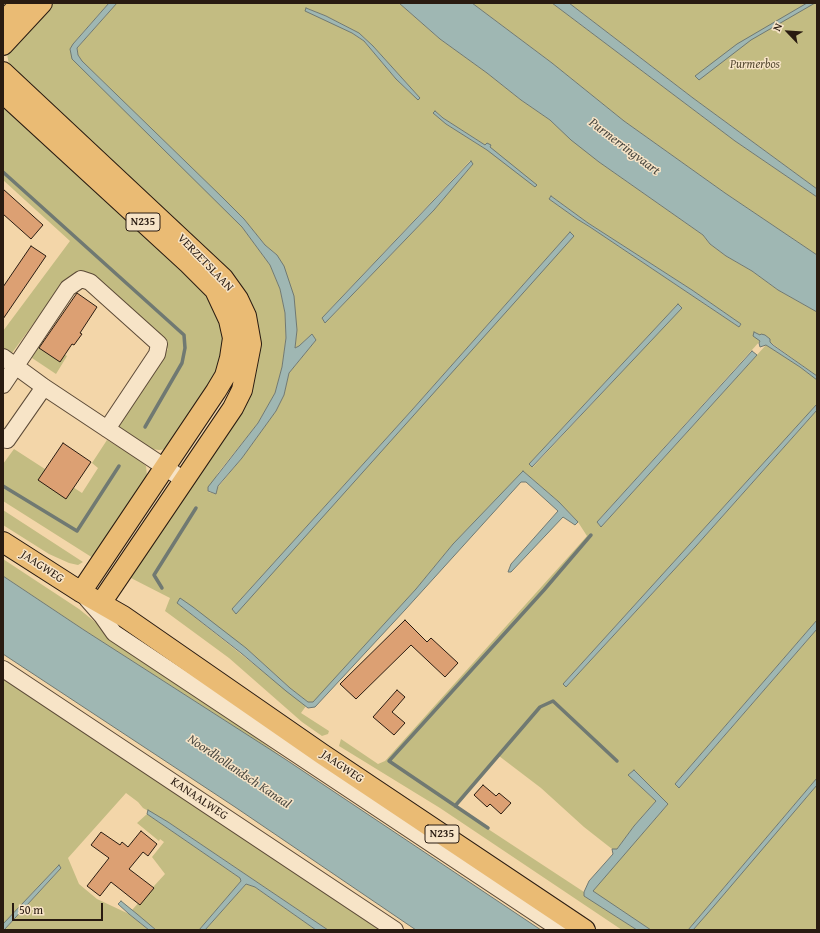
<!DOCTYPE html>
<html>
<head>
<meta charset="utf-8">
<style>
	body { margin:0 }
	#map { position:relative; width:820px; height:933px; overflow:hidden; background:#f3d6a9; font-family:"Gentium Book Plus",serif }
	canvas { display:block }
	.frame { position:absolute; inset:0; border:4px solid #291b11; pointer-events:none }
	.north { position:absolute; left:768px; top:12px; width:40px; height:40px; -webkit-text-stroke:3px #f7e4c7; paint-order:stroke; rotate:295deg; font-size:11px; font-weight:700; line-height:16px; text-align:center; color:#291b11 }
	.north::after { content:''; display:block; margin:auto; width:14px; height:18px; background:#291b11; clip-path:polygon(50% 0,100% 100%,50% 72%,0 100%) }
	.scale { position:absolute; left:12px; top:903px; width:91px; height:18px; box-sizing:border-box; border:2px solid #291b11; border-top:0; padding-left:5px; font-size:12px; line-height:14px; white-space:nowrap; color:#291b11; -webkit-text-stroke:3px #f7e4c7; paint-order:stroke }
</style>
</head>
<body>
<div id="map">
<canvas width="820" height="933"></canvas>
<div class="frame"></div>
<div class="north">N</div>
<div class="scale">50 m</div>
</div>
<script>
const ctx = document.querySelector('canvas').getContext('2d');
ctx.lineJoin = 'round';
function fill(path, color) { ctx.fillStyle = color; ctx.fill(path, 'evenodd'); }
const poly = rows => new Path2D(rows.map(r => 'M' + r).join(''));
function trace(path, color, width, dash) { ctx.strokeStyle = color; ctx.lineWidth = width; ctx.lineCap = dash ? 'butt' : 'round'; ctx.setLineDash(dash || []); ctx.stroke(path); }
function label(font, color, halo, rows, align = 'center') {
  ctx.font = font + ' "Gentium Book Plus",serif'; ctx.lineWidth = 3; ctx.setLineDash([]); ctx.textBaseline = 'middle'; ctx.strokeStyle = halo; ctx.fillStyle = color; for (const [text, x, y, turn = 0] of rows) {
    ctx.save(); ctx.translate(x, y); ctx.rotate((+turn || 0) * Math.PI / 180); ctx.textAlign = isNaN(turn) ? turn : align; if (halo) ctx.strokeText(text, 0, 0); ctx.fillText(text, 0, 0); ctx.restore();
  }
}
const green = poly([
	[51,3,109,3,78,38,70,49,242,227,270,265,280,289,285,313,286,338,282,367,275,393,258,423,218,473,208,492,216,494,218,487,242,458,276,411,284,395,289,373,316,340,312,334,299,346,295,348,297,330,277,255,265,245,244,219,82,61,78,55,77,48,117,3,399,3,440,39,487,73,521,100,550,120,599,162,703,235,710,244,726,256,752,271,778,290,817,312,817,376,770,342,760,341,597,522,601,527,766,345,800,367,817,380,817,404,563,684,566,687,696,546,817,410,817,620,675,784,679,788,817,629,817,778,688,930,651,930,592,891,668,804,634,770,628,775,656,801,634,826,617,849,612,849,584,827,541,788,499,756,453,806,584,892,585,896,637,930,622,930,440,808,339,746,341,739,378,764,385,761,587,536,578,522,559,502,523,471,453,544,416,589,313,703,308,702,290,688,246,648,177,603,306,706,301,713,329,731,328,734,322,736,302,722,229,658,165,611,170,598,127,576,184,488,255,345,9,65,7,54],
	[306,8,326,16,359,33,373,46,420,98,418,100,396,79,364,41,352,33],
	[435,111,443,118,485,145,490,145,487,150,446,124],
	[470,161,473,164,434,210,325,323,322,318],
	[551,196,588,223,692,290,741,324,739,327,590,227,577,219,549,199],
	[570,232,409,420,236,613,232,609,412,410],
	[678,304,681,308,533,467,529,464],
	[472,3,552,3,735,141,817,197,817,255,725,193,624,121,552,63],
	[569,3,817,3,817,189,693,98],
	[3,99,210,293,226,327,224,363,168,449,159,450,152,449,115,427,168,349,82,273,61,286,9,357,3,353,3,331,70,241,3,180],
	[41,339,67,356,56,374,29,356],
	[107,440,139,459,146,466,147,476,93,558,3,501,3,464,14,449,82,493,98,468,92,463],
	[3,510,83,562,78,565,69,563,49,554,3,525],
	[3,559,79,609,110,634,175,678,285,759,84,630,3,576],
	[3,671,385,930,328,930,168,822,143,808,138,802,126,793,68,858,79,884,97,899,129,914,149,930,4,930,61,868,58,866,3,924],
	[817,785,817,930,693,930,757,854],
	[147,814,240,878,241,881,199,930,156,930,132,910,165,874,152,857,164,842,160,839,159,841,137,823],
	[246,884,255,887,316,930,205,930]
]);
const water = poly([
	[109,3,117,3,77,48,78,55,82,61,223,198,244,219,265,245,277,255,284,266,294,296,297,330,295,348,299,346,312,334,316,340,289,373,284,395,276,411,242,458,218,486,216,494,208,491,208,487,258,423,275,393,282,367,286,338,285,313,280,289,270,265,242,227,72,59,70,49,73,44,109,3],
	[399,3,472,3,552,63,624,121,725,193,817,255,817,312,778,290,752,271,726,256,710,244,703,235,599,162,571,140,550,120,521,100,487,73,440,39,399,3],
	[552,3,569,3,693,98,817,189,817,197,735,141,552,3],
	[807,3,815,3,751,40,699,80,695,76,737,44,807,3],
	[306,8,326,16,359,33,373,46,420,98,418,100,396,79,364,41,352,33,305,11,306,8],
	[435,111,443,118,485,145,487,143,491,145,490,147,537,185,535,187,487,150,446,124,433,113,435,111],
	[471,161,473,164,434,210,325,323,322,318,471,161],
	[551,196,588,223,692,290,741,324,739,327,590,227,577,219,549,199,551,196],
	[570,232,574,236,236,614,232,609,412,410,570,232],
	[678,304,682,308,532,467,529,464,678,304],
	[754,332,760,335,761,334,765,335,770,339,770,342,773,345,817,376,817,380,800,367,766,345,760,347,759,343,760,341,753,336,754,332],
	[752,351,757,355,601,527,597,522,752,351],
	[817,404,817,410,696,546,566,687,563,684,817,404],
	[523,471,559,502,578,522,575,525,563,517,511,572,508,572,511,564,558,511,526,482,521,482,405,610,315,707,308,708,286,691,241,653,177,603,180,598,193,607,246,648,290,688,308,702,313,702,416,589,453,544,523,471],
	[3,576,84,630,285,759,541,930,416,930,235,807,3,654,3,576],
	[817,620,817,629,679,788,675,784,817,620],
	[634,770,668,804,593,891,651,930,637,930,584,896,584,892,589,881,613,854,612,849,617,849,634,826,656,801,628,775,634,770],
	[817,778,817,785,714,906,693,930,688,930,817,778],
	[148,810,168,822,328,930,316,930,255,887,246,884,205,930,199,930,241,881,240,878,147,814,148,810],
	[59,865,61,868,4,930,3,930,3,924,59,865],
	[121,901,137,914,156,930,149,930,129,914,118,904,121,901]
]);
const stream = poly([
	[3,172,184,335,185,348,182,363,145,427],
	[3,486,77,531,119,466],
	[162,588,154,575,196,508],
	[455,806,540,707,553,701,617,761],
	[488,828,389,761,544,590,591,535]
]);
const building = poly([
	[3,189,43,225,31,239,3,214,3,189],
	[31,246,46,256,3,319,3,287,31,246],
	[77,293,97,307,80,333,82,334,74,345,72,344,60,362,39,348,77,293],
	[63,443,91,462,66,499,38,480,63,443],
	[405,620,427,642,431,638,458,663,445,677,411,645,356,699,340,684,405,620],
	[397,690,405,697,392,712,405,723,394,735,373,717,397,690],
	[483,785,496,796,499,793,511,803,501,814,490,804,487,807,474,795,483,785],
	[141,831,157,844,148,856,143,852,129,869,154,888,140,905,111,882,100,896,87,886,109,858,91,845,101,832,120,845,122,842,128,847,141,831]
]);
const minor = poly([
	[3,357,44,387,184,480],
	[3,385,68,288,81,279,90,282,159,344,157,354,107,429],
	[3,437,7,440,44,387],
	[87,599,102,616,114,633,561,930],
	[3,669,395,930]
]);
const major = poly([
	[3,22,21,3],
	[3,45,42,3],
	[3,72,223,278,238,299,246,316,251,344,242,390,233,408,101,603],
	[3,93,189,264,215,290,229,320,233,338,230,358,225,376,216,391,81,592],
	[3,542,81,592,123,616,322,754,585,930]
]);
const shields = [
	[143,222,34],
	[442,834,34]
];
const shieldNames = [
	["N235",143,222],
	["N235",442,834]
];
const parkNames = [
	["Purmerbos",755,65]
];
const streetNames = [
	["VERZETSLAAN",205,263,46],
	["JAAGWEG",42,567,33],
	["JAAGWEG",342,767,34],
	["KANAALWEG",199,799,34]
];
const waterNames = [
	["Purmerringvaart",624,147,37],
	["Noordhollandsch Kanaal",239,772,34]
];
fill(green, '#c3bc82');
fill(water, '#9fb7b3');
trace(water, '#707972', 1);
trace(stream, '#707972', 3.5);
fill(building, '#dca073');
trace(building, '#291b11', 1);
trace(minor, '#5c4a37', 18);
trace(major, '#291b11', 22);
trace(minor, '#f7e4c7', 16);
trace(major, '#eabb74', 20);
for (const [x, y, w] of shields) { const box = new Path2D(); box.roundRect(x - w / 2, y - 9, w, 18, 3); ctx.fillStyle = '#f7e4c7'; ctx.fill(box); trace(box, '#291b11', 1); }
label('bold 11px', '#291b11', null, shieldNames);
label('italic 12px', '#574b33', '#f7e4c7', parkNames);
label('12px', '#291b11', '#f7e4c7', streetNames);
label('italic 13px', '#4c4a42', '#f7e4c7', waterNames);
</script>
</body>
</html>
